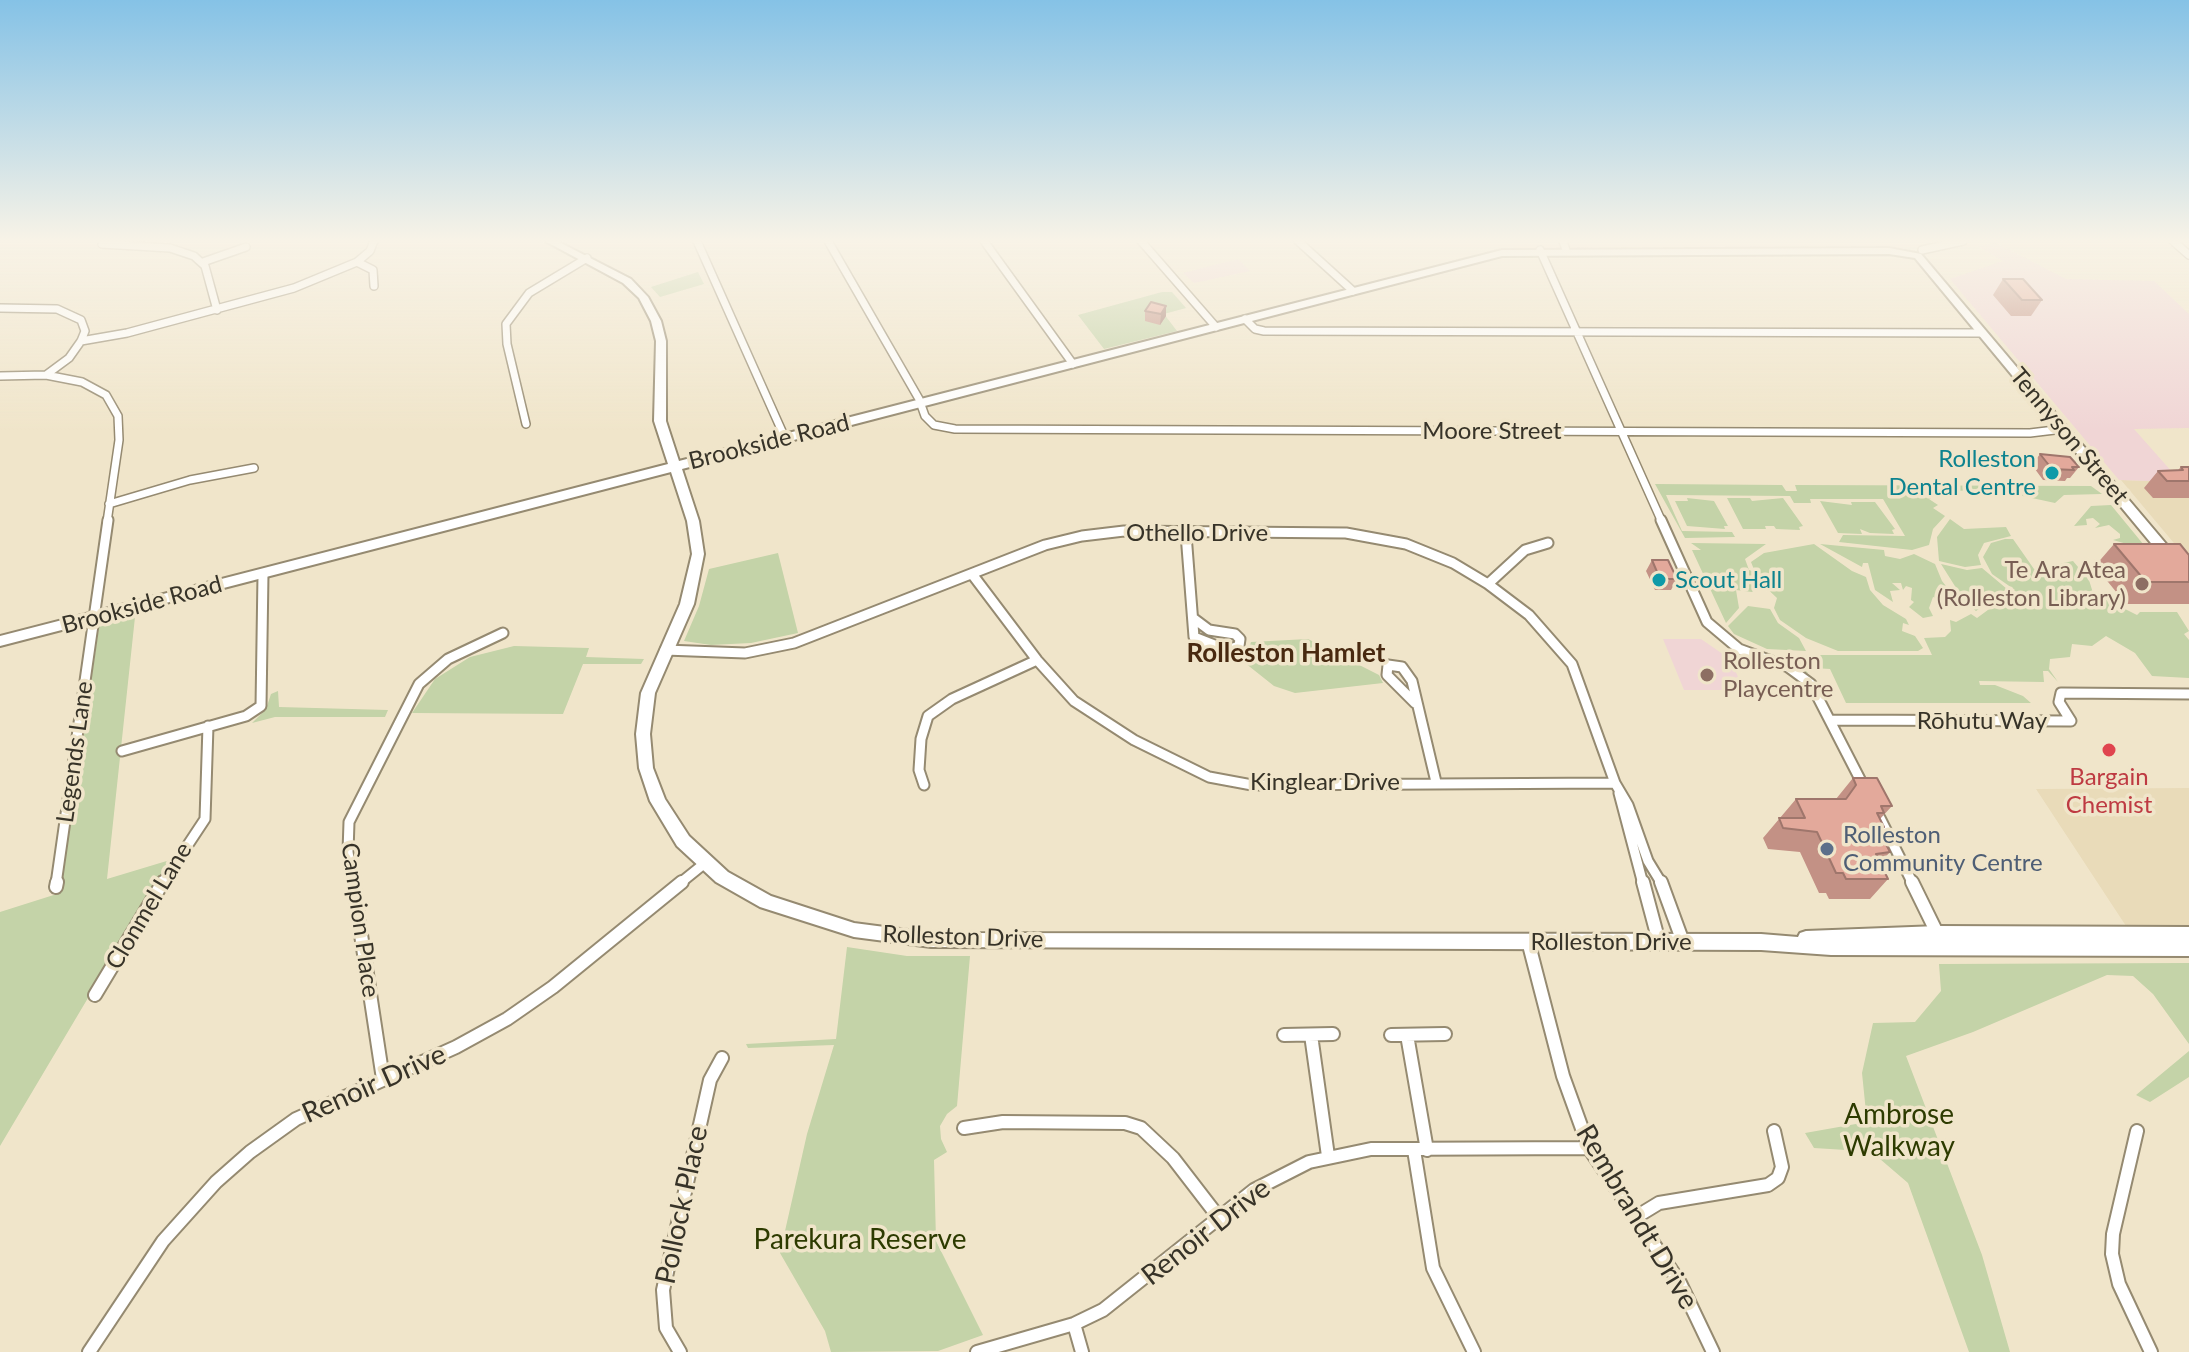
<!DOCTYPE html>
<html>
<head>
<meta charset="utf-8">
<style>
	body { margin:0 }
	canvas { display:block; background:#f0e5ca }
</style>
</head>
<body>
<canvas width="2189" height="1352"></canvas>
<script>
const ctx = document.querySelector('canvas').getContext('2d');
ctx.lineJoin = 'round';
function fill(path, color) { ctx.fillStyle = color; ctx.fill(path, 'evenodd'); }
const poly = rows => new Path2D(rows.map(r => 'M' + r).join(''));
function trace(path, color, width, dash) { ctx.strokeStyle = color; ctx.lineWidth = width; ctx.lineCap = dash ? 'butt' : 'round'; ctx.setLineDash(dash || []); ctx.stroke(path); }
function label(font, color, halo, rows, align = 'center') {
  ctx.font = font + ' Lato,sans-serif'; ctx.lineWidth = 7; ctx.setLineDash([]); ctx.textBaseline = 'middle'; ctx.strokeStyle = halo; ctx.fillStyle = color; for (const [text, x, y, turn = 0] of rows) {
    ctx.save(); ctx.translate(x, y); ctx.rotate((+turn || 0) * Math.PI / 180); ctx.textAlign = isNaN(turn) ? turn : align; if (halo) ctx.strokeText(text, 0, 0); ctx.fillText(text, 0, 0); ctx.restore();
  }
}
const built = poly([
	[2121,480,2181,482,2189,491,2189,561],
	[2189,788,2189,926,2126,926,2036,789]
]);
const education = poly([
	[1996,243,2066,279,2154,281,2189,314,2189,428,2134,429,2181,482,2119,480,1950,279,2003,261,1977,246],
	[1238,259,1250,271,1194,283,1183,273],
	[1663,639,1701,639,1730,659,1744,690,1684,690]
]);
const green = poly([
	[698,272,704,284,660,297,651,287],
	[1162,292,1172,292,1186,308,1164,314,1177,331,1104,349,1078,315],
	[1655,484,1782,485,1786,491,1797,491,1795,485,2091,486,2102,494,2064,495,2055,503,1995,490,1988,489,1988,494,1975,489,1943,493,1929,499,1938,505,1933,508,1945,516,1933,529,1929,545,1912,550,1839,542,1843,535,1905,536,1883,499,1810,499,1811,503,1794,503,1790,496,1666,495,1682,531,1732,532,1735,537,1685,538],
	[1687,498,1714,501,1728,526,1724,526,1725,529,1687,526,1675,501,1688,501],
	[1727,498,1750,498,1752,501,1783,498,1803,526,1799,527,1800,530,1776,529,1774,526,1765,526,1766,529,1743,529],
	[1820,501,1852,505,1851,502,1875,502,1895,529,1892,530,1894,534,1870,533,1860,529,1862,534,1838,533],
	[2111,505,2148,550,2113,540,2120,538,2120,534,2109,525,2095,528,2100,524,2093,518,2086,519,2087,525,2074,526,2091,506],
	[1950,519,1964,529,2006,527,2011,536,1984,543,1978,555,1981,565,1965,567,1939,561,1937,537],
	[2005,539,2013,539,2034,569,2073,561,2089,580,2093,593,2137,615,2140,612,2177,612,2189,631,2184,634,2189,640,2189,678,2152,676,2135,653,2106,636,2092,646,2072,644,2070,657,2050,659,2049,669,2058,682,2048,671,2043,671,2044,682,1979,681,1980,685,1995,685,2023,696,2031,703,1846,703,1830,669,1814,668,1807,673,1776,655,1932,655,1924,638,1945,637,1951,631,1950,620,1956,622,1971,614,1977,618,2015,590,1992,574,1983,557,1991,543],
	[1691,543,1766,544,1745,559,1749,570,1755,572,1751,562,1764,553,1814,544,1852,571,1866,577,1870,590,1883,605,1906,619,1909,625,1903,623,1902,631,1915,636,1923,648,1918,651,1838,651,1806,638,1780,620,1774,608,1777,598,1761,583,1752,592,1736,590,1739,608,1726,623,1692,550,1701,550],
	[1820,544,1884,550,1885,556,1900,559,1914,554,1935,564,1942,581,1963,607,1933,597,1929,608,1933,616,1923,618,1909,607,1914,602,1911,600,1912,588,1906,586,1903,590,1901,583,1892,583,1900,590,1890,591,1893,602,1875,590,1868,563,1863,563,1862,567],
	[778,553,798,633,751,643,711,645,684,641,699,606,709,569],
	[1941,564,1967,570,1982,568,2007,589,1976,611,1965,602],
	[1748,606,1770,609,1778,623,1799,638,1806,651,1767,649,1734,634,1728,626],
	[135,617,107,879,170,860,0,1146,0,912,60,893,99,627],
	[1308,639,1379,675,1383,683,1295,693,1274,686,1240,659,1248,652,1251,642],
	[514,646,589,648,586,657,644,659,641,664,583,664,563,714,412,713,435,679,470,657],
	[278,691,279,707,388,710,385,717,275,717,252,723,266,709,271,694],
	[847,947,907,956,970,956,957,1106,947,1114,940,1126,941,1139,947,1152,934,1160,936,1241,983,1335,938,1351,831,1352,825,1331,780,1253,807,1134,834,1045,748,1048,746,1044,836,1039],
	[2189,963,2189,1044,2153,994,2133,976,2107,975,1973,1032,1906,1056,1982,1255,2010,1352,1969,1352,1908,1183,1880,1159,1862,1151,1814,1148,1805,1133,1867,1122,1862,1073,1873,1023,1915,1022,1941,991,1939,964],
	[2189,1051,2189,1077,2150,1102,2136,1095]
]);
const streetFar2 = poly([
	[697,241,785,438],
	[828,241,919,399,925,416,934,425,955,429,2030,433,2063,429],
	[984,241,1073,364],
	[1141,241,1216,327],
	[1298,241,1353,291],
	[1563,241,1566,250],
	[2173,241,2189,255],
	[102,244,170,248,194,256,205,266,217,310],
	[1540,250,1662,522],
	[1922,250,1963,241],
	[203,262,246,247],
	[357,262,373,270,374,286],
	[0,308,57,309,81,320,85,331,81,341,69,358,46,375],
	[1245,319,1255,329,1264,331,1982,333],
	[81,341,127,333,294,288,357,262,370,251,374,241],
	[0,376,46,375,82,382,106,395,118,416,119,440,107,522],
	[526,424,507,344,506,324,529,293,587,258],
	[109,504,190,480,254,468]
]);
const streetFar1 = poly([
	[1661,520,1707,622,1739,649,1788,667,1811,684,1864,787],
	[1186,534,1194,637,1227,650,1239,646,1240,639,1235,634,1209,630,1193,618],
	[972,574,1037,660,1074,701,1134,740,1209,777,1252,785,1615,783],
	[1488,584,1525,550,1548,543],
	[665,650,745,653,794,643,1045,545,1082,536,1124,531,1346,533,1406,544,1453,563,1488,584,1529,615,1572,664,1615,783,1628,805,1648,861,1662,884],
	[1415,703,1387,675,1388,665,1402,667,1412,681,1436,782],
	[1831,720,2071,721,2059,702,2061,693,2189,694],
	[122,751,246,716,261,706,263,574],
	[924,785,919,770,921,739,928,716,952,699,1037,660],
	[1619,793,1643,884],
	[1880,818,1913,884],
	[56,884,108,520],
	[162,884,205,819,208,726],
	[353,884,348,852,349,822,419,684,448,659,503,633],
	[679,884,705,863]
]);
const street = poly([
	[353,882,383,1079],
	[1643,882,1659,942],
	[1661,882,1683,942],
	[1912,882,1939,937],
	[56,887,57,882],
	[1528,941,1563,1076,1589,1148,1680,1283,1713,1352],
	[95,995,163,882],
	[1284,1035,1333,1034],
	[1311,1035,1328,1156],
	[1391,1035,1445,1034],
	[1407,1035,1427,1150],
	[964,1128,1003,1122,1125,1123,1141,1128,1173,1158,1220,1219],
	[2137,1131,2113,1234,2112,1254,2119,1284,2151,1352],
	[1414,1150,1433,1268,1474,1352],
	[1636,1217,1659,1203,1768,1185,1778,1178,1782,1167,1774,1131],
	[1074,1324,1082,1352],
	[89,1352,163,1241,216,1182,250,1152,296,1119,456,1047,507,1019,553,987,682,882],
	[680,1352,666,1328,663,1290,710,1080,722,1058],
	[977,1352,1074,1324,1103,1310,1254,1190,1309,1162,1371,1149,1589,1148]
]);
const secondary = poly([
	[545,241,557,241,631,279,648,297,661,321,666,341,666,421,679,461,1502,250,1889,248,1921,254,2189,571,2189,585,2184,583,1915,258,1889,254,1502,256,682,469,699,521,704,554,694,604,655,693,650,734,653,768,665,799,689,836,728,872,771,896,854,923,931,933,1761,934,1798,937,1800,933,1806,931,1938,926,2189,927,2189,956,1831,955,1761,950,931,947,854,937,760,907,716,882,677,846,650,801,639,768,636,734,641,693,680,604,692,554,687,521,671,472,0,646,0,636,668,464,654,421,656,341,651,321,639,298,623,283,545,241]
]);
const wall = poly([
	[2003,279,2042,300,2031,316,2011,316,1993,295],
	[1151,302,1166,316,1160,325,1145,321,1145,311],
	[2040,454,2079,467,2070,478,2067,478,2065,481,2043,480,2032,465],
	[2181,467,2189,481,2189,498,2153,498,2144,488,2158,471,2178,470],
	[2114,544,2189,555,2189,604,2126,604,2095,566],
	[1652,560,1677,579,1671,590,1655,590,1646,571],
	[1853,778,1892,806,1880,819,1884,827,1880,832,1890,852,1880,863,1888,879,1870,899,1829,899,1826,893,1819,893,1800,852,1768,849,1763,838,1796,799,1836,799]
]);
const shadedWall = poly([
	[1166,306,1166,316,1160,325,1161,314]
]);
const building = poly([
	[2003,279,2023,279,2042,300,2022,300,2003,279],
	[1151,302,1166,306,1161,314,1145,311,1151,302],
	[2040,454,2070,457,2079,467,2072,467,2074,470,2052,469,2040,454],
	[2181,467,2189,467,2189,481,2167,481,2158,471,2183,470,2181,467],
	[2114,544,2180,544,2189,555,2189,582,2146,582,2114,544],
	[1652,560,1668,560,1677,579,1660,579,1652,560],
	[1853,778,1877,778,1892,806,1881,806,1884,813,1877,813,1884,827,1877,827,1890,852,1876,854,1888,879,1846,879,1843,873,1836,873,1817,832,1783,828,1779,818,1805,818,1796,799,1846,799,1856,785,1853,778]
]);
const markers = [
	[2052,473,8,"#0f9aa8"],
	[1659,580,8,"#0f9aa8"],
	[2142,584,8,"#8d6e63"],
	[1707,675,8,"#8d6e63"],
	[2109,750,8,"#e0444e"],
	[1827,849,8,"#5c6f8a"]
];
const streetNames = [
	["Moore Street",1492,431],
	["Tennyson Street",2069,436,50],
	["Brookside Road",769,442,-14],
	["Othello Drive",1197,533],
	["Brookside Road",142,605,-15],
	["Rōhutu Way",1982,721],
	["Legends Lane",75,752,-82],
	["Kinglear Drive",1325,782],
	["Clonmel Lane",149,906,-59],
	["Campion Place",360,920,82],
	["Rolleston Drive",963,937,2],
	["Rolleston Drive",1611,942]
];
const cultureNames = [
	["Rolleston",2036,459],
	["Dental Centre",2036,487],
	["Scout Hall",1675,580,"left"]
];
const educationNames = [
	["Te Ara Atea",2126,570],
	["(Rolleston Library)",2126,598],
	["Rolleston",1723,661,"left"],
	["Playcentre",1723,689,"left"]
];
const healthNames = [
	["Bargain",2109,777],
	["Chemist",2109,805]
];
const serviceNames = [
	["Rolleston",1843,835],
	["Community Centre",1843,863]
];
const neighbourhoodNames = [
	["Rolleston Hamlet",1286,654]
];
const nearStreetnames = [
	["Renoir Drive",374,1084,-24],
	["Pollock Place",682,1205,-78],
	["Rembrandt Drive",1637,1217,59],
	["Renoir Drive",1206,1232,-38]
];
const nearParknames = [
	["Ambrose",1899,1115],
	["Walkway",1899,1147],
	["Parekura Reserve",860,1240]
];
fill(built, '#e9dbb9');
fill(education, '#f0d5d5');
fill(green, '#c4d3a8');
trace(streetFar2, '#958a71', 10);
trace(streetFar1, '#958a71', 13);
trace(street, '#958a71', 16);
trace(secondary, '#958a71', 4);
trace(streetFar2, '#fff', 7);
trace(streetFar1, '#fff', 9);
trace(street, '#fff', 12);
fill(secondary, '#fff');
fill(wall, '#c39185');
fill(shadedWall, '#9f766c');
fill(building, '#e3a99b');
trace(building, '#9f766c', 2);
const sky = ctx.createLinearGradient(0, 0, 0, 430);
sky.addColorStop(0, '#85c2e6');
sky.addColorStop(0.56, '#f8f3e7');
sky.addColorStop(1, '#f8f3e700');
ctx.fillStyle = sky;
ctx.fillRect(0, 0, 2189, 430);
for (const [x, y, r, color] of markers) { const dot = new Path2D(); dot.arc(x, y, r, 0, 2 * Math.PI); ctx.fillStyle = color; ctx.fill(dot); trace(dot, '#f0e5ca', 3); }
label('24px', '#373328', '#f0e5ca', streetNames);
label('24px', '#0d838f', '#f0e5ca', cultureNames, 'right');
label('24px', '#785e54', '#f0e5ca', educationNames, 'right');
label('24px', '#be3a42', '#f0e5ca', healthNames);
label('24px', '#4e5e75', '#f0e5ca', serviceNames, 'left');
label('bold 26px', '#482910', '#f0e5ca', neighbourhoodNames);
label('28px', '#373328', '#f0e5ca', nearStreetnames);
label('28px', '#2d3b00', '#f0e5ca', nearParknames);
</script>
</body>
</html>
